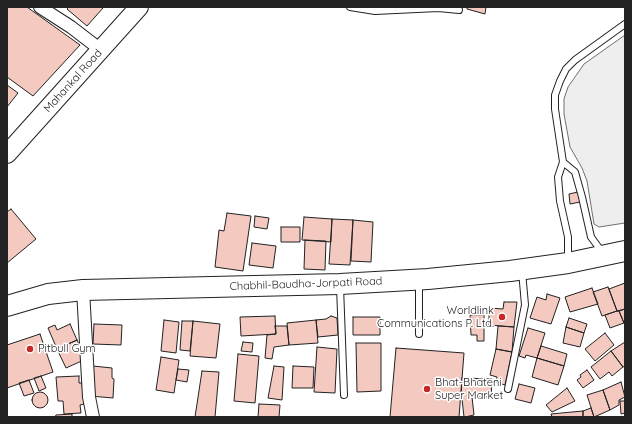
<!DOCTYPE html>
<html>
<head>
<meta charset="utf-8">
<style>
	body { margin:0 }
	#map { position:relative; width:632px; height:424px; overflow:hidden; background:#fff; font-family:Quicksand,sans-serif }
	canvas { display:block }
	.frame { position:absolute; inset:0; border:8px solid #222; pointer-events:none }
</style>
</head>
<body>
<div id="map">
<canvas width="632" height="424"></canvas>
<div class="frame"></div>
</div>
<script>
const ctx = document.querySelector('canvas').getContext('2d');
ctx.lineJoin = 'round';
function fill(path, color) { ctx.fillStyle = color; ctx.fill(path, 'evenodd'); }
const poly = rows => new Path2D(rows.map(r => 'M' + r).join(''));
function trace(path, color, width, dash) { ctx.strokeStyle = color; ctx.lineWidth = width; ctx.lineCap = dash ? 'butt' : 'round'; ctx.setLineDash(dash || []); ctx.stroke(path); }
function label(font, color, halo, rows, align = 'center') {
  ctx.font = font + ' Quicksand,sans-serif'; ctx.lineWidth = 3; ctx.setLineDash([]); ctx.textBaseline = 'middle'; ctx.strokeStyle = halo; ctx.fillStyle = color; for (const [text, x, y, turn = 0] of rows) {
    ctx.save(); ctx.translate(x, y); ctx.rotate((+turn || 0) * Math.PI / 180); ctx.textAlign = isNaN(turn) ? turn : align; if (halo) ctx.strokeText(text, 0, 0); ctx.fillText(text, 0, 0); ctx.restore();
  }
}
const green = poly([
	[625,35,625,223,599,227,594,224,587,181,582,168,570,147,564,114,564,99,568,87,584,64,625,35]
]);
const building = poly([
	[7,7,27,7,80,45,33,96,7,77,7,7],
	[69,7,102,7,103,8,87,26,67,9,69,7],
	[467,7,486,7,485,14,467,9,467,7],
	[7,85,18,93,7,107,7,85],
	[578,192,580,202,570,204,569,194,578,192],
	[11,209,36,239,7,263,7,212,11,209],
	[227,213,251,216,243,271,215,267,219,230,224,231,227,213],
	[255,216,269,218,267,229,254,227,255,216],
	[304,217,332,219,331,242,302,240,304,217],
	[332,219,353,220,350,265,329,264,332,219],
	[353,220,373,222,371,262,351,261,353,220],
	[281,227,300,227,300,242,281,242,281,227],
	[305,240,326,241,325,270,304,269,305,240],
	[252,243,276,246,273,268,249,265,252,243],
	[625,283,625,309,617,311,609,289,625,283],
	[608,287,617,311,602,316,593,292,608,287],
	[592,288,598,304,570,312,565,297,592,288],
	[547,294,560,298,551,324,530,318,537,297,546,300,547,294],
	[504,302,517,302,514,327,489,325,489,308,503,309,504,302],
	[625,309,625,323,624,323,619,311,625,309],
	[617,311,619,311,624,323,610,328,605,315,617,311],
	[470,315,484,315,484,341,477,341,477,335,471,335,470,315],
	[275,316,276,334,241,336,240,317,275,316],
	[331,316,337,318,338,335,318,337,316,320,326,319,331,316],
	[353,317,380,317,380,335,353,335,353,317],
	[569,318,587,324,584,333,566,327,569,318],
	[164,320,179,322,176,353,161,351,164,320],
	[316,320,318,343,289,345,287,323,316,320],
	[182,321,193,321,190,351,180,350,182,321],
	[193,321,220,324,216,358,190,356,193,321],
	[70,324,77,340,57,349,48,328,55,325,57,330,70,324],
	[94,324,122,325,121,345,93,344,94,324],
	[275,326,287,326,289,345,274,347,272,359,265,358,267,335,276,334,275,326],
	[498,326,514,327,512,352,496,349,498,326],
	[566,327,584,333,580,347,563,343,566,327],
	[528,328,545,333,537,358,526,355,525,358,519,356,528,328],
	[605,333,614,345,595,361,585,349,605,333],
	[40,334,53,372,7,388,7,345,40,334],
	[77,340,86,359,66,368,57,349,77,340],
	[243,342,253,343,252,352,241,351,243,342],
	[625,342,625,366,623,367,611,351,625,342],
	[356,343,381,343,381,391,357,392,356,343],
	[541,346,567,354,564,366,537,358,541,346],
	[317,347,337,349,335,393,314,392,317,347],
	[396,348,464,353,459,417,390,417,396,348],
	[496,349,512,352,505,385,495,382,497,377,490,375,496,349],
	[611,351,623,367,612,376,609,372,600,379,591,367,611,351],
	[238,354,259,356,255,403,234,401,238,354],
	[161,357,179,360,174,393,156,390,161,357],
	[537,358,564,366,558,385,532,377,537,358],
	[93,366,112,368,112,378,114,379,113,398,90,396,93,366],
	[274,366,284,367,282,400,268,398,274,366],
	[293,366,314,367,313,388,292,388,293,366],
	[178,369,189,370,187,382,176,380,178,369],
	[587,370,594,380,583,388,577,380,581,377,580,375,587,370],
	[202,371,219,372,215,417,195,417,202,371],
	[41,376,46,388,39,391,34,378,41,376],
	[79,376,79,383,82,383,84,404,80,405,81,413,64,414,63,401,58,401,56,377,79,376],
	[462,378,492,379,491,397,472,397,474,415,465,417,464,417,462,399,461,399,462,378],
	[29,380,34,393,24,396,19,383,29,380],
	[621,382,625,397,619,400,619,405,610,410,603,390,621,382],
	[519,384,535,388,531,403,515,399,519,384],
	[567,388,575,401,552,412,546,405,567,388],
	[603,390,610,410,594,417,587,395,603,390],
	'32 400a8 8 0 1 1 16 0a8 8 0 1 1-16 0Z',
	[620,401,625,401,625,413,621,414,620,401],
	[259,404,280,405,279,417,258,417,259,404],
	[591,408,594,417,609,417,583,417,583,411,591,408],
	[583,411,583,417,552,417,551,414,583,411],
	[72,414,72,417,55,417,56,415,72,414]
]);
const lane = poly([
	[350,7,375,11,438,8,459,10],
	[563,162,575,172,582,197,591,237,602,252],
	[568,260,568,237,560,201,558,177,563,162,555,109,555,95,560,81,566,69,575,60,625,24],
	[340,286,344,395],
	[419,334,419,283],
	[508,389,525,305,522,271]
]);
const street = poly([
	[40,7,71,27,101,50],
	[83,290,89,397,93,417]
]);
const secondary = poly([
	[7,154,139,7]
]);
const primary = poly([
	[7,306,48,294,83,290,340,284,428,279,510,271,568,263,625,251]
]);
const markers = [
	[502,317,4,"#c62828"],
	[30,349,4,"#c62828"],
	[427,389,4,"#c62828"]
];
const streetNames = [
	["Mahankal Road",73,81,-48],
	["Chabhil-Baudha-Jorpati Road",306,284,-2]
];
const poiNames = [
	["Worldlink",494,311,"right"],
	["Communications P. Ltd.",494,324,"right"],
	["Pitbull Gym",38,349],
	["Bhat-Bhateni",435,383],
	["Super Market",435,396]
];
fill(green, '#eee');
trace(green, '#6f6f6f', 1);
fill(building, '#f3c9c0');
trace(building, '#222', 1);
trace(lane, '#222', 8);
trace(street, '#222', 14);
trace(secondary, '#222', 20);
trace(primary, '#222', 22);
trace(lane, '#fff', 6);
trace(street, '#fff', 12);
trace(secondary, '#fff', 18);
trace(primary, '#fff', 20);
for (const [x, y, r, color] of markers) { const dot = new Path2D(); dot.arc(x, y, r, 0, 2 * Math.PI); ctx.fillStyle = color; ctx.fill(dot); trace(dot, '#fff', 1.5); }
label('11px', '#222', '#fff', streetNames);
label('11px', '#222', '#fff', poiNames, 'left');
</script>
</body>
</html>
